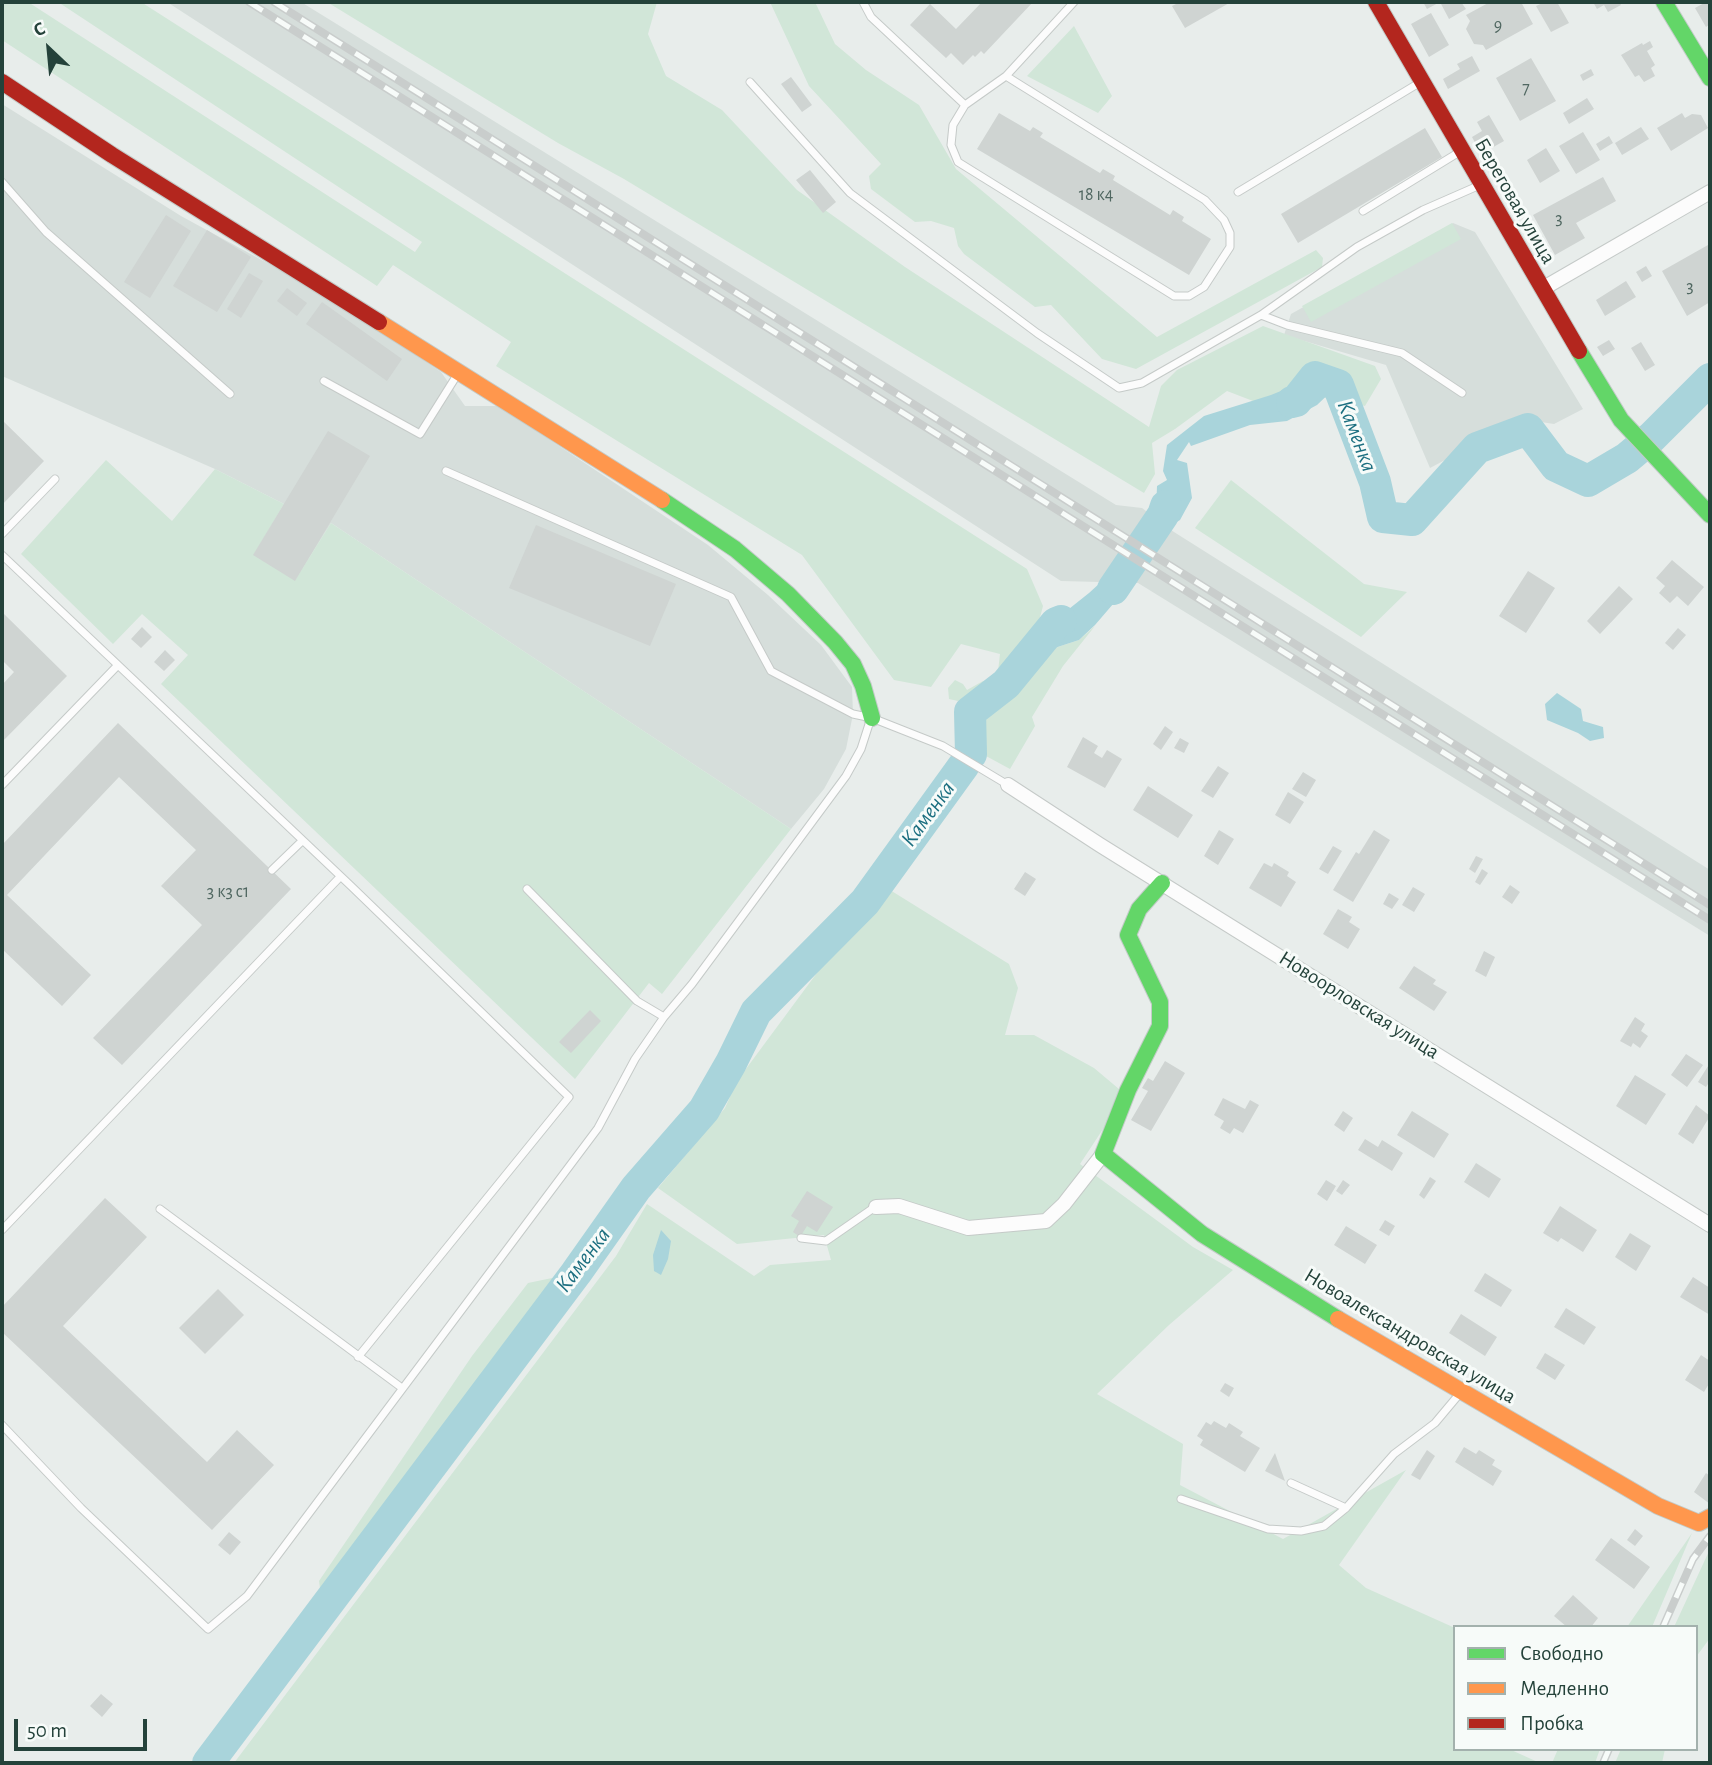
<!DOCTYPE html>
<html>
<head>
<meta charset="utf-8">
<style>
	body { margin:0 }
	#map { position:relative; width:1712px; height:1765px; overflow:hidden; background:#e8edeb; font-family:"Alegreya Sans",sans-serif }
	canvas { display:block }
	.frame { position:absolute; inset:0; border:4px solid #24423a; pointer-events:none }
	.legend { position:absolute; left:1453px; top:1625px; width:245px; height:126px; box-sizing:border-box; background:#f7fbf9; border:2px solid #a3b1ad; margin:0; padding:9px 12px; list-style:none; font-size:21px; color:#24423a }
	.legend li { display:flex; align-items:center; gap:14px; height:35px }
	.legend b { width:35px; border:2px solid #a3b1ad }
	.north { position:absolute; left:14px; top:14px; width:70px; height:70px; -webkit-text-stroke:5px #f7fbf9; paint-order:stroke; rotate:334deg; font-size:19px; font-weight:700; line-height:28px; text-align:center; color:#24423a }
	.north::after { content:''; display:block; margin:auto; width:24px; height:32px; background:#24423a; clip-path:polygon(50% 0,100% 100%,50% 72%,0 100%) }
	.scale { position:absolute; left:14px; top:1719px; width:133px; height:32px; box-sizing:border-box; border:4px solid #24423a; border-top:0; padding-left:9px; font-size:21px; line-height:24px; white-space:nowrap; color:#24423a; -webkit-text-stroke:5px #f7fbf9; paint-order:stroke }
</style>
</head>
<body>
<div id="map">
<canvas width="1712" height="1765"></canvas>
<div class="frame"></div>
<ul class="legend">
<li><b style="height:9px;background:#63d668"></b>Свободно</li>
<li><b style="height:9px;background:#ff974d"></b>Медленно</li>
<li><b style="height:9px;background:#b3261e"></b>Пробка</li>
</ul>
<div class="north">С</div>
<div class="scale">50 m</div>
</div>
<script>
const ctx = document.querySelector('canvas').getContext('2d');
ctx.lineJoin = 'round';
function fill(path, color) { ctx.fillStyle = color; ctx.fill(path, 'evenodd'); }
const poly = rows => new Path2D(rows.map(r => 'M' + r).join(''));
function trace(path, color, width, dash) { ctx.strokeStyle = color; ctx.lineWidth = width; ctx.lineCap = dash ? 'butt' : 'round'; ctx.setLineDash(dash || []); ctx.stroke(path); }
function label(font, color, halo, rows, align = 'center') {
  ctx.font = font + ' "Alegreya Sans",sans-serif'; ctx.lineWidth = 6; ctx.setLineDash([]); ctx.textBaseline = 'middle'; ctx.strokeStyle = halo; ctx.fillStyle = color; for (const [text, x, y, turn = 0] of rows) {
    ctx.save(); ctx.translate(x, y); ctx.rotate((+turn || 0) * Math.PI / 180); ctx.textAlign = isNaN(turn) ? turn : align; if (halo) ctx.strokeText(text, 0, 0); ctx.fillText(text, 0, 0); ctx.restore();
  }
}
const built = poly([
	[167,2,301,2,1116,505,1142,508,1174,532,1710,870,1710,936,1138,583,1061,581],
	[2,104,181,216,335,300,441,372,465,406,499,406,708,545,768,595,821,645,852,687,853,714,846,749,824,789,791,829,331,523,295,581,253,555,284,504,215,469,2,376],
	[1453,223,1475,232,1583,409,1554,424,1522,419,1430,468,1386,365,1284,335,1291,314]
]);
const green = poly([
	[2,2,28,2,415,252,422,242,58,2,141,2,1027,569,1043,606,1037,629,1028,645,1033,655,1079,640,1095,626,1063,666,1032,717,1035,726,1010,769,986,756,976,743,974,730,955,722,955,710,958,701,949,699,948,688,955,680,963,684,967,690,983,681,997,680,1000,654,961,644,931,687,894,680,802,555,496,366,511,342,393,265,377,286,2,40],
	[327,2,657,2,648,34,666,76,722,110,797,190,905,267,1149,427,1161,386,1177,370,1263,326,1375,366,1381,379,1365,406,1312,395,1266,406,1227,391,1175,429,1152,443,1155,474,1144,493,624,179,558,143],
	[770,2,815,2,835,44,866,70,919,105,956,169,1157,337,1316,250,1323,258,1322,267,1136,369,1102,359,1051,305,1035,307,964,254,958,246,954,228,931,221,915,222,871,189,869,176,881,164,809,86],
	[1074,26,1112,96,1098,113,1027,76],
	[1452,223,1461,239,1311,322,1302,306],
	[106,460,172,521,215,469,284,504,254,555,295,580,331,523,791,829,662,994,649,983,575,1079,161,684,188,655,142,614,113,644,21,554],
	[1231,480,1364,584,1407,592,1361,637,1195,528],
	[882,885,1009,964,1018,988,1005,1035,1034,1035,1094,1068,1119,1089,1105,1126,1080,1164,1193,1247,1233,1270,1169,1325,1097,1394,1183,1444,1180,1485,1283,1539,1406,1470,1339,1565,1366,1588,1455,1628,1455,1749,1509,1749,1540,1763,234,1763,616,1256,647,1204,754,1276,770,1265,831,1260,824,1235,737,1244,658,1188,725,1108,737,1081],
	[576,1273,448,1442,323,1610,319,1581,472,1356,528,1283],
	[1692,1533,1652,1627,1627,1627],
	[1710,1549,1710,1638,1696,1657,1696,1627,1674,1627],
	[1558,1749,1600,1749,1595,1763,1552,1763],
	[1621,1749,1665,1749,1662,1763,1615,1763]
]);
const water = poly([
	[1315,377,1338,385,1317,405,1287,421,1250,425,1191,446,1189,442,1177,460,1187,463,1192,498,1180,520,1164,530,1157,543,1150,548,1139,538,1141,525,1149,522,1156,513,1157,486,1167,480,1163,471,1167,445,1204,416,1271,395],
	[1131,550,1141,554,1129,572,1132,582,1095,625,1079,640,1033,655,1035,636,1089,593,1112,572],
	[1557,693,1581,709,1583,721,1603,727,1604,738,1590,741,1578,733,1547,720,1545,704],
	[661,1230,671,1241,668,1259,661,1275,654,1271,653,1255]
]);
const river = poly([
	[1292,402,1296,401,1315,377,1338,385,1375,482,1383,517,1412,520,1477,448,1528,429,1556,466,1588,481,1627,458,1652,437,1710,379],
	[1113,589,1163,515,1166,506],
	[971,754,970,712,1006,684,1056,623,1061,621],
	[208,1763,576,1273,636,1188,704,1110,731,1063,756,1012,865,902,964,765]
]);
const building = poly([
	[982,2,1033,2,984,54,981,51,975,57,973,55,963,65,951,53,946,58,910,25,930,4,956,29],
	[1180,2,1231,2,1185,28,1172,6],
	[1423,2,1461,2,1466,9,1449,19,1440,2,1427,9],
	[1490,2,1521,2,1533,24,1486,50,1483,45,1474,44,1466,29,1470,21,1466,15],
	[1545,2,1557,2,1569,23,1551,32,1536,6],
	[1593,2,1619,2,1621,5,1608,12,1604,5,1597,9],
	[1706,2,1710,4,1710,24,1706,27,1695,8],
	[1431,13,1449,45,1429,57,1411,24],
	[1650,41,1653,47,1647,51,1655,65,1651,68,1655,76,1644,82,1639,75,1635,77,1621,55,1642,43,1643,45],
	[1472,56,1480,71,1448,89,1443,79,1460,69,1457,64],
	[1531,58,1556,101,1520,121,1496,78],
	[1591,69,1594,75,1583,81,1580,75],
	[791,77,812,105,802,112,781,84],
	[1587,98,1594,109,1569,124,1563,113],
	[999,113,1030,131,1033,127,1043,133,1040,137,1100,173,1103,169,1115,176,1113,180,1170,215,1173,210,1184,217,1182,221,1211,239,1189,275,977,149],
	[1682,113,1685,118,1692,114,1701,115,1708,128,1671,151,1657,128],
	[1489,115,1504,141,1481,154,1472,137,1482,131,1477,122],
	[1641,127,1649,139,1622,155,1615,143],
	[1425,128,1442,157,1298,243,1281,214],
	[1583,132,1600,160,1576,174,1559,146],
	[1609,136,1613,143,1600,151,1596,144],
	[1546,148,1560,171,1540,183,1527,160],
	[810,170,836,202,823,213,796,180],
	[1603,177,1616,201,1576,223,1585,238,1555,255,1533,215],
	[166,215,191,231,150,298,124,282],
	[207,230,251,257,217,312,173,286],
	[1708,245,1710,248,1710,302,1687,316,1662,271],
	[1646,266,1652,276,1642,282,1636,272],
	[249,273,263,281,241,318,227,309],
	[1626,281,1636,297,1605,316,1596,300],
	[287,288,307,303,297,316,277,301],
	[322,302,402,359,387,381,306,324],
	[1609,340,1615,349,1603,356,1597,347],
	[1641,342,1655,365,1645,371,1631,348],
	[2,420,44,461,2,505],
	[328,431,370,456,295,581,253,555],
	[536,525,676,584,650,646,509,588],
	[1672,560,1704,587,1688,606,1677,596,1670,603,1659,593,1665,586,1656,578],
	[1528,571,1555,588,1526,633,1499,616],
	[1619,586,1633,599,1600,634,1587,621],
	[2,612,67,676,2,742,2,685,14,672,2,660],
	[142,627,152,637,141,648,131,639],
	[1678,628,1686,635,1673,650,1665,643],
	[165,650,175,660,164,671,154,662],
	[118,723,291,889,122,1065,93,1038,202,925,161,886,196,850,119,777,7,895,91,975,62,1006,2,949,2,845],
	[1165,726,1173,732,1161,750,1153,744],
	[1083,737,1098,746,1094,753,1102,758,1107,750,1122,759,1105,788,1067,767],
	[1180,738,1189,743,1184,753,1174,748],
	[1218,766,1229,773,1213,798,1201,791],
	[1303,772,1316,780,1306,797,1292,789],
	[1148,786,1193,815,1178,838,1133,810],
	[1288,792,1304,802,1290,824,1275,815],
	[1219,830,1234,839,1218,865,1204,856],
	[1374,830,1390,840,1353,902,1333,890,1356,852,1359,854],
	[1333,846,1342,851,1328,874,1319,869],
	[1476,856,1483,859,1475,873,1469,869],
	[1264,863,1272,867,1274,863,1289,872,1287,876,1296,882,1281,907,1249,888],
	[1482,869,1488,873,1480,885,1475,882],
	[1025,872,1036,879,1025,896,1014,889],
	[1510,885,1520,892,1512,904,1502,897],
	[1413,887,1425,894,1414,912,1402,905],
	[1389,893,1399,899,1392,909,1383,904],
	[1338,909,1352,917,1349,922,1360,929,1348,949,1323,934],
	[1484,951,1495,957,1486,977,1475,971],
	[1414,966,1436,980,1433,984,1447,992,1434,1011,1399,988],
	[590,1010,601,1021,571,1053,559,1042],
	[1635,1017,1645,1024,1641,1031,1648,1036,1640,1048,1633,1043,1631,1047,1620,1041],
	[1686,1054,1703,1065,1687,1087,1671,1075],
	[1165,1061,1185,1073,1151,1131,1131,1120,1148,1091,1142,1088,1148,1078,1153,1081],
	[1710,1063,1710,1081,1706,1087,1698,1082],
	[1635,1075,1666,1094,1646,1125,1616,1106],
	[1223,1098,1245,1109,1250,1100,1259,1105,1243,1133,1234,1128,1230,1134,1220,1128,1224,1121,1214,1115],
	[1696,1105,1710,1116,1693,1144,1678,1134],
	[1343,1111,1353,1118,1344,1132,1334,1125],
	[1412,1111,1449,1134,1434,1158,1397,1135],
	[1365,1139,1378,1147,1382,1140,1403,1153,1392,1171,1358,1150],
	[1476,1163,1501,1179,1489,1198,1464,1182],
	[1430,1177,1436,1181,1424,1199,1419,1195],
	[1326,1180,1336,1186,1327,1201,1317,1194],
	[1343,1180,1350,1185,1342,1195,1336,1191],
	[807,1191,833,1207,817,1232,807,1226,800,1237,793,1232,799,1221,791,1216],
	[105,1198,147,1237,63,1326,207,1462,237,1430,274,1465,212,1530,2,1332,2,1307],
	[1560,1206,1597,1230,1583,1252,1561,1238,1558,1242,1543,1233],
	[1385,1220,1395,1226,1389,1236,1379,1230],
	[1346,1226,1377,1245,1365,1264,1334,1245],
	[1630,1233,1651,1246,1636,1271,1615,1257],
	[1485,1273,1512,1290,1501,1307,1474,1291],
	[1693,1277,1710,1288,1710,1315,1680,1297],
	[218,1289,244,1315,205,1354,179,1328],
	[1566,1308,1596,1327,1584,1345,1554,1327],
	[1461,1314,1497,1337,1485,1356,1449,1333],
	[1545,1353,1565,1365,1555,1380,1536,1368],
	[1701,1355,1710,1361,1710,1382,1704,1392,1685,1380],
	[1225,1383,1234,1388,1229,1397,1220,1391],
	[1214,1421,1226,1428,1229,1423,1243,1432,1240,1436,1260,1448,1245,1472,1200,1445,1203,1440,1197,1436,1206,1422,1211,1425],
	[1464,1447,1476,1454,1479,1450,1495,1460,1492,1465,1502,1471,1493,1486,1455,1462],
	[1427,1450,1435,1456,1420,1480,1411,1475],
	[1275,1453,1285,1481,1265,1471],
	[1706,1473,1710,1476,1710,1504,1694,1492],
	[1635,1529,1643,1536,1635,1546,1627,1540],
	[229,1532,241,1542,230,1555,218,1545],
	[1611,1538,1650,1567,1634,1589,1595,1560],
	[1573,1595,1598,1618,1591,1627,1567,1627,1554,1616],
	[101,1694,113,1704,102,1717,90,1706]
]);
const lane = poly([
	[863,2,871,17,965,105,1006,76,1074,2],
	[750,82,850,193,1037,333,1119,388,1142,383,1261,315,1357,247,1423,210,1480,185],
	[965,105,953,125,951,145,958,162,1174,296,1189,296,1204,287,1230,247,1230,233,1224,220,1205,200,1006,76],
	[2,182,46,232,230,394],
	[1238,192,1419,83],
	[1363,211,1461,151],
	[1261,315,1287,325,1402,353,1462,393],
	[324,381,420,434,457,375],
	[446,471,731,597,771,671,853,714,872,718,943,746,1008,785],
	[2,534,55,479],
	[2,555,351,886,569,1097,358,1357],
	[2,785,118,665],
	[272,870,302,841],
	[527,889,637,1001,664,1017],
	[160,1209,402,1388],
	[2,1230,340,877],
	[801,1238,826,1241,875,1207],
	[2,1425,81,1508,208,1629,247,1596,598,1128,635,1059,664,1017,692,984,846,776,861,749,871,718],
	[1291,1483,1346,1508],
	[1181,1499,1268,1529,1301,1531,1324,1526,1346,1508,1394,1454,1435,1423,1461,1392]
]);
const street = poly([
	[1542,289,1710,192],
	[1008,785,1100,845,1710,1225],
	[876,1207,899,1206,968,1228,1046,1221,1064,1204,1103,1154]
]);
const fast = poly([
	[1664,2,1710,78],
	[1579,351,1621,420,1710,515],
	[662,500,735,549,788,594,835,642,853,664,863,686,872,718],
	[1162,883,1139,909,1128,935,1160,1002,1160,1026,1128,1090,1103,1154,1202,1234,1338,1319]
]);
const slow = poly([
	[379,322,662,500],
	[1338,1319,1658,1506,1699,1523,1710,1517]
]);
const jam = poly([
	[1376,2,1579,351],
	[2,82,112,155,379,322]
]);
const rail = poly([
	[249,2,1710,920],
	[274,2,1710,905],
	[1663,1627,1693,1559,1710,1536],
	[1603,1763,1609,1749]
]);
const numberNames = [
	["9",1498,26],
	["7",1526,89],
	["18 к4",1096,195],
	["3",1559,219],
	["3",1690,287],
	["3 к3 с1",228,892]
];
const streetNames = [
	["Береговая улица",1515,201,60],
	["Новоорловская улица",1359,1005,32],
	["Новоалександровская улица",1410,1336,31]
];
const waterNames = [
	["Каменка",1357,436,69],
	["Каменка",928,814,-54],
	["Каменка",583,1260,-53]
];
fill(built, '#d6dedb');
fill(green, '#d1e6d8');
fill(water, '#a9d4db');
trace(river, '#a9d4db', 32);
fill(building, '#cfd4d2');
trace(lane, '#c5cac8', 9);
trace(street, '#c5cac8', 16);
trace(fast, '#c3cbc8', 18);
trace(slow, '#c3cbc8', 18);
trace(jam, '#c3cbc8', 18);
trace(lane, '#fcfcfc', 7);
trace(street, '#fcfcfc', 14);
trace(fast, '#63d668', 16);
trace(slow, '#ff974d', 16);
trace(jam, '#b3261e', 16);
trace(rail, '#c9cdcc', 8);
trace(rail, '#f7fbf9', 5, [16]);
label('18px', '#506761', null, numberNames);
label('21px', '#24423a', '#f7fbf9', streetNames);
label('italic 23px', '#1c6f80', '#f7fbf9', waterNames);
</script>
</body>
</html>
